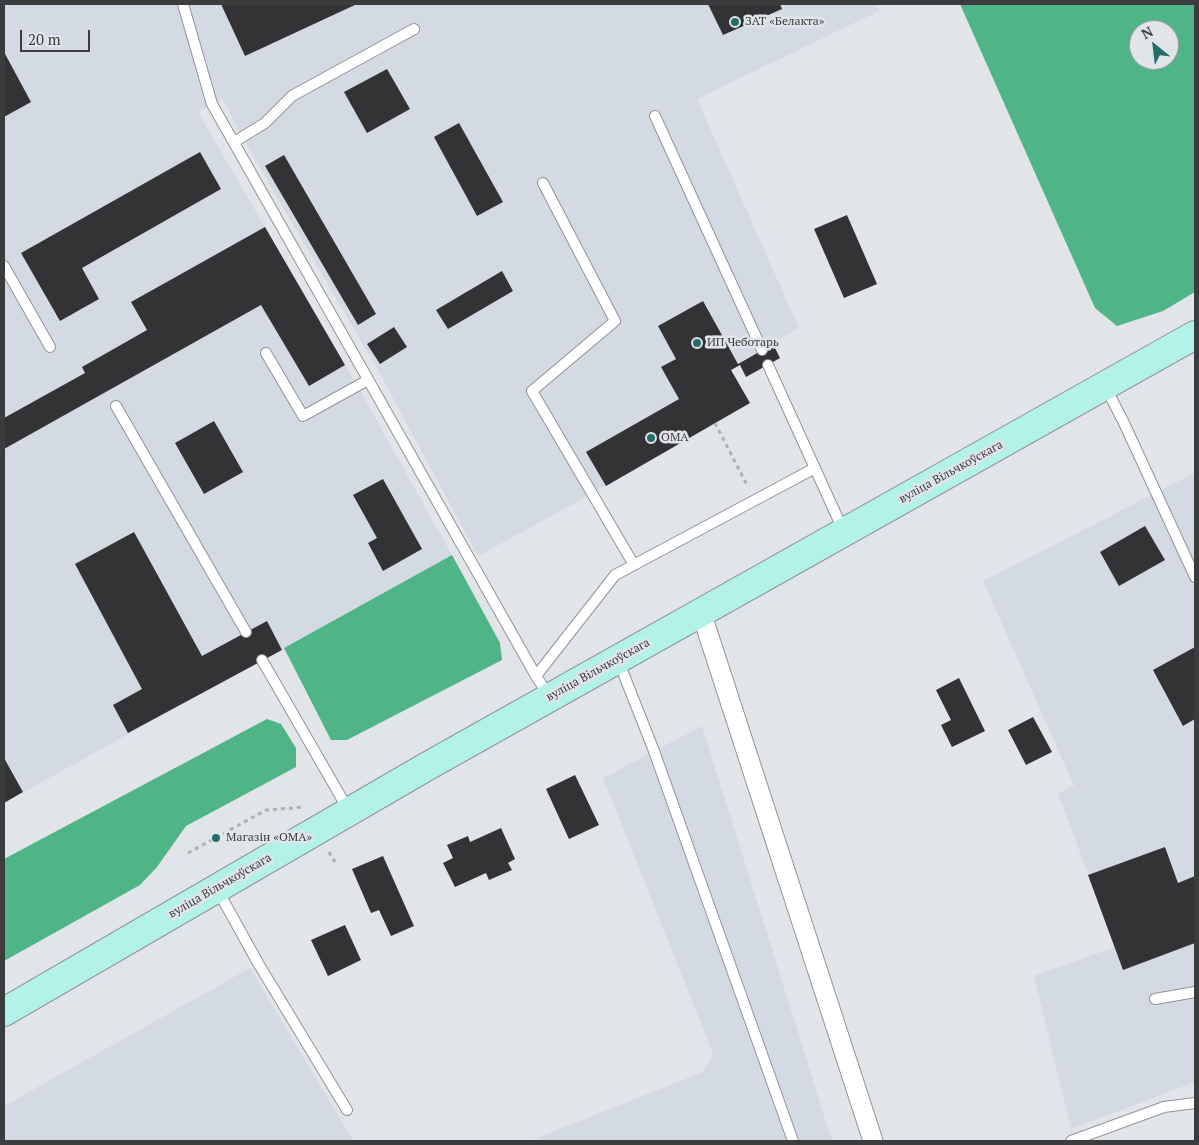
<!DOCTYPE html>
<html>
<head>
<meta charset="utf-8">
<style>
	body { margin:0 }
	#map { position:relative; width:1199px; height:1145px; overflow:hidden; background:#e1e4e8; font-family:"PT Serif",serif }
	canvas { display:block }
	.frame { position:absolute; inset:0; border:5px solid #3b3c3d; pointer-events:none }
	.north { position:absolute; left:1129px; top:20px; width:50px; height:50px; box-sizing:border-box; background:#e1e4e8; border:1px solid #9fa1a4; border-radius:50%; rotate:331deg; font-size:14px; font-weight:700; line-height:20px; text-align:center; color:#3b3c3d }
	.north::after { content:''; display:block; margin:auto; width:18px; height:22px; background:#236e6d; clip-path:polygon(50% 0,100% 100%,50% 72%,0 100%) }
	.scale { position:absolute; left:20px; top:30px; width:70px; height:22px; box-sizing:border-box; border:2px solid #3b3c3d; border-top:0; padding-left:6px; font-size:15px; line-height:18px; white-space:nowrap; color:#3b3c3d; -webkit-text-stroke:4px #e1e4e8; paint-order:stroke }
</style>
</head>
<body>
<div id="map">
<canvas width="1199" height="1145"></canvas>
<div class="frame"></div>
<div class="north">N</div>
<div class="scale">20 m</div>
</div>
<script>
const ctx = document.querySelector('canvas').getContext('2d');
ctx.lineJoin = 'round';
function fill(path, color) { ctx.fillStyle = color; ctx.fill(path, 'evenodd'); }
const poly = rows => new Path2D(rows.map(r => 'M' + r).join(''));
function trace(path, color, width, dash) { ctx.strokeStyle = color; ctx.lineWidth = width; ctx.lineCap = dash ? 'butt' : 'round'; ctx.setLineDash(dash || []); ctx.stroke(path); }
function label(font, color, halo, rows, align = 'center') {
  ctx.font = font + ' "PT Serif",serif'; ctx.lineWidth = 5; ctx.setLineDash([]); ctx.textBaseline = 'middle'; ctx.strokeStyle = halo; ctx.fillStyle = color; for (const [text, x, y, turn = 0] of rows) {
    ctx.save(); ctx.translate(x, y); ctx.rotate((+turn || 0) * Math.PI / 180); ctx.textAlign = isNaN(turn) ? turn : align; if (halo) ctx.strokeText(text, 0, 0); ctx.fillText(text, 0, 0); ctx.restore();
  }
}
const built = poly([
	[4,4,876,4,879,11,697,99,799,328,738,363,703,301,658,326,676,359,679,399,587,452,606,486,478,556,378,370,242,137,223,99,198,112,367,403,452,555,4,803],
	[1195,473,1195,1082,1071,1129,1034,976,1115,947,1058,793,1074,786,983,581],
	[702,726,832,1141,529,1141,703,1072,713,1054,603,778],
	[250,968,353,1141,4,1141,4,1106]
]);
const forest = poly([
	[960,4,1195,4,1195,292,1163,311,1117,326,1095,308],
	[1139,30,1169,30,1169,60,1139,60],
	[452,555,500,643,502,660,347,740,331,740,284,648],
	[267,719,281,724,296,748,296,767,186,826,157,867,140,885,4,961,4,859]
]);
const building = poly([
	[221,4,357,4,245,56],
	[708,4,780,4,782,9,723,35],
	[4,52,31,102,4,117],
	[387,69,410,109,367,133,344,92],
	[459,123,503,202,477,216,434,137],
	[200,152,221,189,82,268,99,299,60,321,21,253],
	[284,155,376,314,358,325,265,166],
	[847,215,877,284,844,298,814,229],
	[265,227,345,365,309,386,261,305,4,449,4,418,85,373,82,367,147,330,131,302],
	[502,271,513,291,448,329,436,310],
	[703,301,738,364,773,344,780,358,746,377,740,365,731,370,750,403,606,486,586,452,679,399,661,367,676,359,658,326],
	[394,327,407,347,380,364,367,344],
	[214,421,243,472,204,494,175,443],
	[383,479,422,549,383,571,368,543,377,538,353,495],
	[1145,526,1165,560,1119,586,1100,552],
	[134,532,202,656,267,621,282,650,128,733,113,705,142,689,75,564],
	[1195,647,1195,719,1183,726,1153,670],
	[959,678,985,731,952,747,941,725,951,720,936,690],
	[1033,717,1052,752,1026,765,1008,730],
	[4,758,23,792,4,803],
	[575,775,599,825,569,839,546,789],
	[501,828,515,859,508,863,512,870,489,880,486,873,455,887,443,863,453,858,447,845,468,836,470,842],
	[1165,847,1178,883,1195,876,1195,943,1123,970,1088,875],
	[383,856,414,926,391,936,379,910,371,913,352,869],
	[345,925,361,960,328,976,311,940]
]);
const path = poly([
	[715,423,747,485],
	[329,852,335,862],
	[188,853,266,810,304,807]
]);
const lane = poly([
	[183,4,212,104,536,676,549,696],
	[655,116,762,350],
	[234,142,265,123,292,96,414,29],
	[543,183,615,321,532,391,634,565],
	[4,266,50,347],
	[266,353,303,416,368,380],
	[768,365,844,532],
	[1105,386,1124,423,1195,577],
	[116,406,246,632],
	[262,660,349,811],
	[618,660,654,751,793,1141],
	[536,676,615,575,815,468],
	[217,889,258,963,347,1110],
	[1155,999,1195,992],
	[1071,1141,1164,1107,1195,1103]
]);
const street = poly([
	[701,612,873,1141]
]);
const secondary = poly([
	[4,1012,426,767,1195,335]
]);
const markers = [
	[735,22,5,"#236e6d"],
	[697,343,5,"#236e6d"],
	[651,438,5,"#236e6d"],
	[216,838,5,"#236e6d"]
];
const poiNames = [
	["ЗАТ «Белакта»",745,22],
	["ИП Чеботарь",707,343],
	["ОМА",661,438],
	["Магазін «ОМА»",226,838]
];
const streetNames = [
	["вуліца Вільчкоўскага",951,472,-29],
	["вуліца Вільчкоўскага",598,670,-29],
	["вуліца Вільчкоўскага",220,886,-30]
];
fill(built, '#d3dae4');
fill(forest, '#4fb587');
fill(building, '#333235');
trace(lane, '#919396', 12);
trace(street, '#919396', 21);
trace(secondary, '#919396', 30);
trace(path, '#afb2b5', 3, [4, 4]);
trace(lane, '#fff', 10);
trace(street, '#fff', 19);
trace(secondary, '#b2f2e9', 28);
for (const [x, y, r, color] of markers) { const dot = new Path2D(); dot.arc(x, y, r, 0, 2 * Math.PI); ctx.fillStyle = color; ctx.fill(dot); trace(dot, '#e1e4e8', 2); }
label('12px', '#3b3c3d', '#e1e4e8', poiNames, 'left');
label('12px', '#3b3c3d', '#e1e4e8', streetNames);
</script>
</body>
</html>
